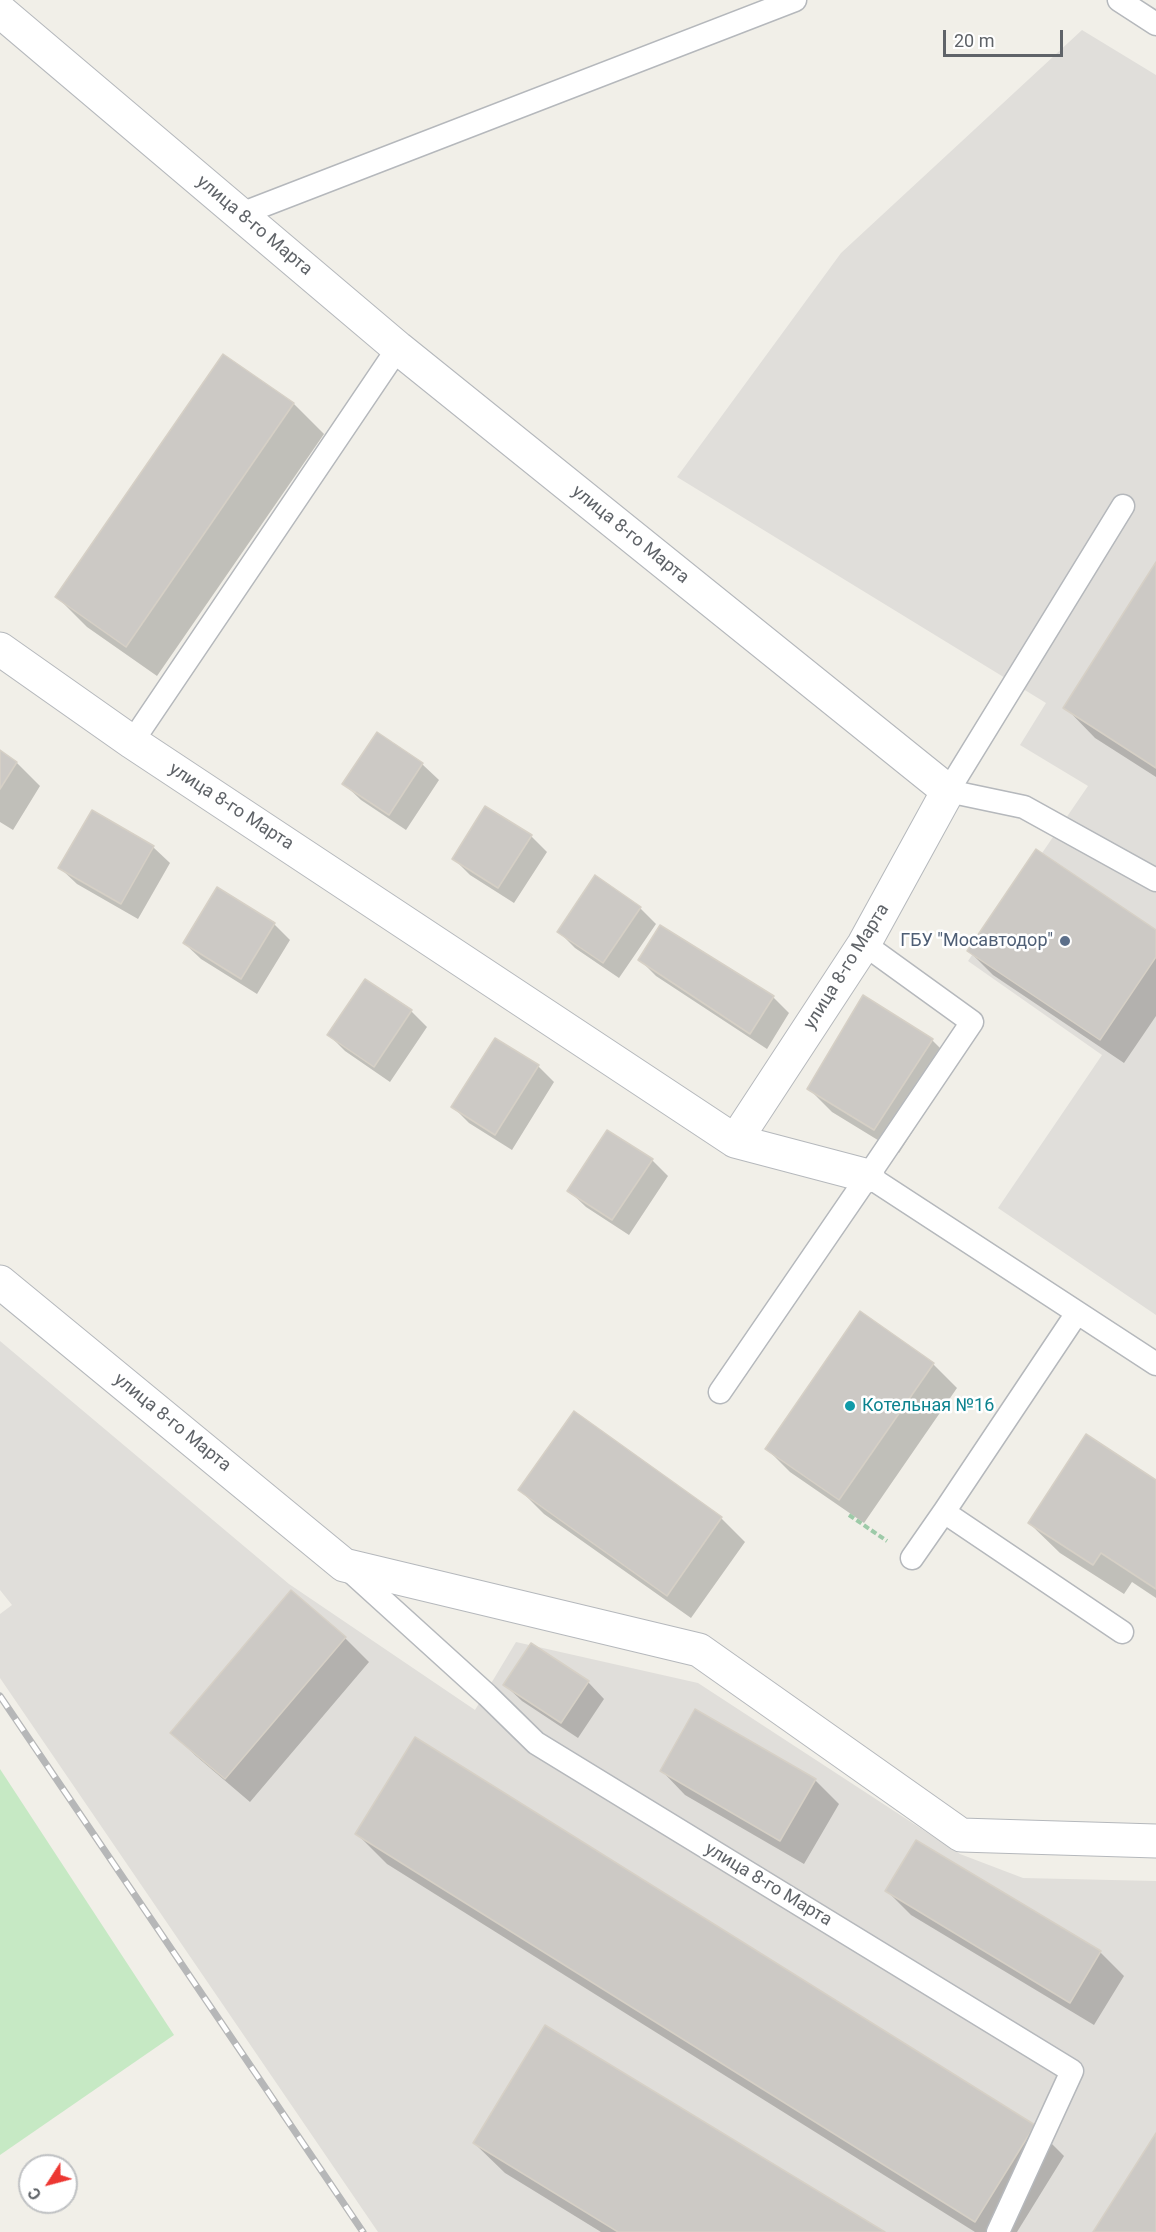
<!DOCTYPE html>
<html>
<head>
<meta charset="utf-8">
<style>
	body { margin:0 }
	#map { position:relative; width:1156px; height:2232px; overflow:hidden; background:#f1efe8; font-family:Roboto,sans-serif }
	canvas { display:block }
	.north { position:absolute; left:18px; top:2154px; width:60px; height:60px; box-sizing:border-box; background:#fff; border:2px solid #bfc1c3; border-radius:50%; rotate:234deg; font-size:16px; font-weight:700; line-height:24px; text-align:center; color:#5f6368 }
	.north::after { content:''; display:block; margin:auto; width:21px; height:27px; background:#ed3732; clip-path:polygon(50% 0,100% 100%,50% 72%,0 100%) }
	.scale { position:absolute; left:943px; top:30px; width:120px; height:27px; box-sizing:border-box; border:3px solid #5f6368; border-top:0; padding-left:8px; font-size:18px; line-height:21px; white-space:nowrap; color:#5f6368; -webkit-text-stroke:4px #fff; paint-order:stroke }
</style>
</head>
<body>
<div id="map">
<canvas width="1156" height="2232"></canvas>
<div class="north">С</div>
<div class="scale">20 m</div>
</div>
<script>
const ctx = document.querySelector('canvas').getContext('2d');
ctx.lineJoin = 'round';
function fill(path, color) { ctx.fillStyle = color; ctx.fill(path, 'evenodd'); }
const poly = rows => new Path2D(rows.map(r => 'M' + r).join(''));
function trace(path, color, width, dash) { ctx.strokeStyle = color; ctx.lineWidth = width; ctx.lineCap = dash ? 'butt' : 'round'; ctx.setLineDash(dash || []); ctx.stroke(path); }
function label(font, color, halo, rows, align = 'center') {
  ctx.font = font + ' Roboto,sans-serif'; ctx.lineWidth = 5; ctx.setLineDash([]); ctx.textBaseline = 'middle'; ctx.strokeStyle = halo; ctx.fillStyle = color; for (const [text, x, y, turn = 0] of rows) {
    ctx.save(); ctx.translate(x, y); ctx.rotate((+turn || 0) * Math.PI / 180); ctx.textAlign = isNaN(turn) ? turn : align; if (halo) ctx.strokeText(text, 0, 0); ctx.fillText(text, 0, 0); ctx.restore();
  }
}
const industrial = poly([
	[1082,30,1156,75,1156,1315,998,1208,1102,1055,968,961,1088,786,1020,745,1046,703,677,477,841,253],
	[0,1341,289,1584,475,1710,516,1642,698,1683,960,1854,1023,1878,1156,1881,1156,2232,378,2232,0,1678,0,1614,12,1605,0,1590]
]);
const green = poly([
	[0,1769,174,2035,0,2155]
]);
const shadow = poly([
	[223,356,294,404,324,434,157,676,87,627,57,597],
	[1156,565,1156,777,1095,738,1065,707],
	[377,735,422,764,439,780,406,830,361,800,344,784],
	[0,752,17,763,40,786,13,830,0,822],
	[531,836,547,852,514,903,470,875,454,859],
	[153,847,170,863,138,919,77,884,60,868],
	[640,908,656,924,619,978,575,948,558,931],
	[274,924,290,940,257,994,201,959,184,943],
	[1156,932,1156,1016,1124,1063,993,975,969,951],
	[640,960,773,997,789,1013,767,1049,656,976],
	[411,1011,427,1027,390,1082,345,1051,329,1035],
	[932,1040,956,1064,899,1153,832,1112,809,1089],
	[538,1066,554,1082,512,1150,469,1123,453,1107],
	[652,1160,668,1176,629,1235,586,1207,569,1191],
	[933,1364,957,1388,864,1523,790,1472,767,1449],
	[1156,1482,1156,1598,1132,1582,1124,1594,1060,1553,1029,1523],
	[520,1490,721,1518,745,1542,691,1618,544,1514],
	[345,1638,369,1662,250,1802,196,1756,172,1733],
	[588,1682,604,1699,578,1738,522,1701,505,1685],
	[662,1771,815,1780,839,1804,804,1864,685,1795],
	[357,1834,1034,2126,1064,2156,1017,2232,975,2232,387,1864],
	[887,1891,1100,1952,1124,1976,1094,2025,911,1915],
	[474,2143,882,2232,601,2232,505,2173]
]);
const building = poly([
	[223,354,294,403,126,647,55,597,223,354],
	[1156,562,1156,768,1063,708,1156,562],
	[377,732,423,763,389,815,342,784,377,732],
	[0,750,17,762,0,789,0,750],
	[485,806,532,835,498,888,452,859,485,806],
	[92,810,154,846,121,904,58,868,92,810],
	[1036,849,1156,930,1156,957,1100,1040,967,951,1036,849],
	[595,875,641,907,603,963,557,932,595,875],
	[217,887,275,923,241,979,183,943,217,887],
	[660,925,774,996,750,1034,638,960,660,925],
	[365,979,412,1010,374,1067,327,1035,365,979],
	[863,995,933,1039,874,1130,807,1089,863,995],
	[495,1038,539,1065,495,1135,451,1107,495,1038],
	[607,1130,653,1159,612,1220,567,1191,607,1130],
	[860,1311,934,1363,839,1500,765,1449,860,1311],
	[574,1411,722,1517,667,1596,518,1490,574,1411],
	[1086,1434,1156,1480,1156,1589,1101,1553,1093,1565,1028,1523,1086,1434],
	[291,1590,346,1637,225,1779,170,1733,291,1590],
	[531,1643,589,1681,561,1723,503,1685,531,1643],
	[695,1709,816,1779,780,1841,660,1771,695,1709],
	[415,1737,1035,2125,975,2222,355,1834,415,1737],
	[916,1840,1101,1951,1070,2003,885,1891,916,1840],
	[545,2025,885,2232,618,2232,473,2143,545,2025],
	[1156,2133,1156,2232,1093,2232,1156,2133]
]);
const path = poly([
	[849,1515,887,1541]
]);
const service = poly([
	[1119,0,1156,24],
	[241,214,795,0],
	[1123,506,948,791,1024,807,1156,880],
	[132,742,398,348],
	[864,944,972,1022,868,1176,1156,1364],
	[1077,1313,944,1512,1122,1632],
	[720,1392,868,1176],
	[912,1558,944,1512],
	[347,1568,487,1695,536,1743,1072,2071,998,2232]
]);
const minor = poly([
	[0,11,398,348,948,791,864,944,735,1141],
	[0,649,132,742,735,1141,868,1176],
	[0,1282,344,1565,699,1650,961,1835,1156,1841]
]);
const rail = poly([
	[0,1696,363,2232]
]);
const markers = [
	[1065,941,6,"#5c6f8a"],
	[850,1406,6,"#0f9aa8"]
];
const streetNames = [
	["улица 8-го Марта",254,226,40],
	["улица 8-го Марта",630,535,39],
	["улица 8-го Марта",231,807,33],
	["улица 8-го Марта",847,967,-58],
	["улица 8-го Марта",172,1423,39],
	["улица 8-го Марта",768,1885,31]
];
const serviceNames = [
	["ГБУ \"Мосавтодор\"",1053,941]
];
const cultureNames = [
	["Котельная №16",862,1406]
];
fill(industrial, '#e0deda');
fill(green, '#c6e9c4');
fill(shadow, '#0003');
fill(building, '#ccc9c5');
trace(building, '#d6d0c6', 1.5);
trace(service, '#b5b8bc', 25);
trace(minor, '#b5b8bc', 35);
trace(path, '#9dcaa8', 4, [6, 3]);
trace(service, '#fff', 22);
trace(minor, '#fff', 33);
trace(rail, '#b6b7b8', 7);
trace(rail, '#fff', 4.5, [14]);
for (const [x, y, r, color] of markers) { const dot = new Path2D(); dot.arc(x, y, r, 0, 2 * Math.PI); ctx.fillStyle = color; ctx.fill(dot); trace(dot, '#fff', 2); }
label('18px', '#5f6368', '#fff', streetNames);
label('18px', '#4e5e75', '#fff', serviceNames, 'right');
label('18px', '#0d838f', '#fff', cultureNames, 'left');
</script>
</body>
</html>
